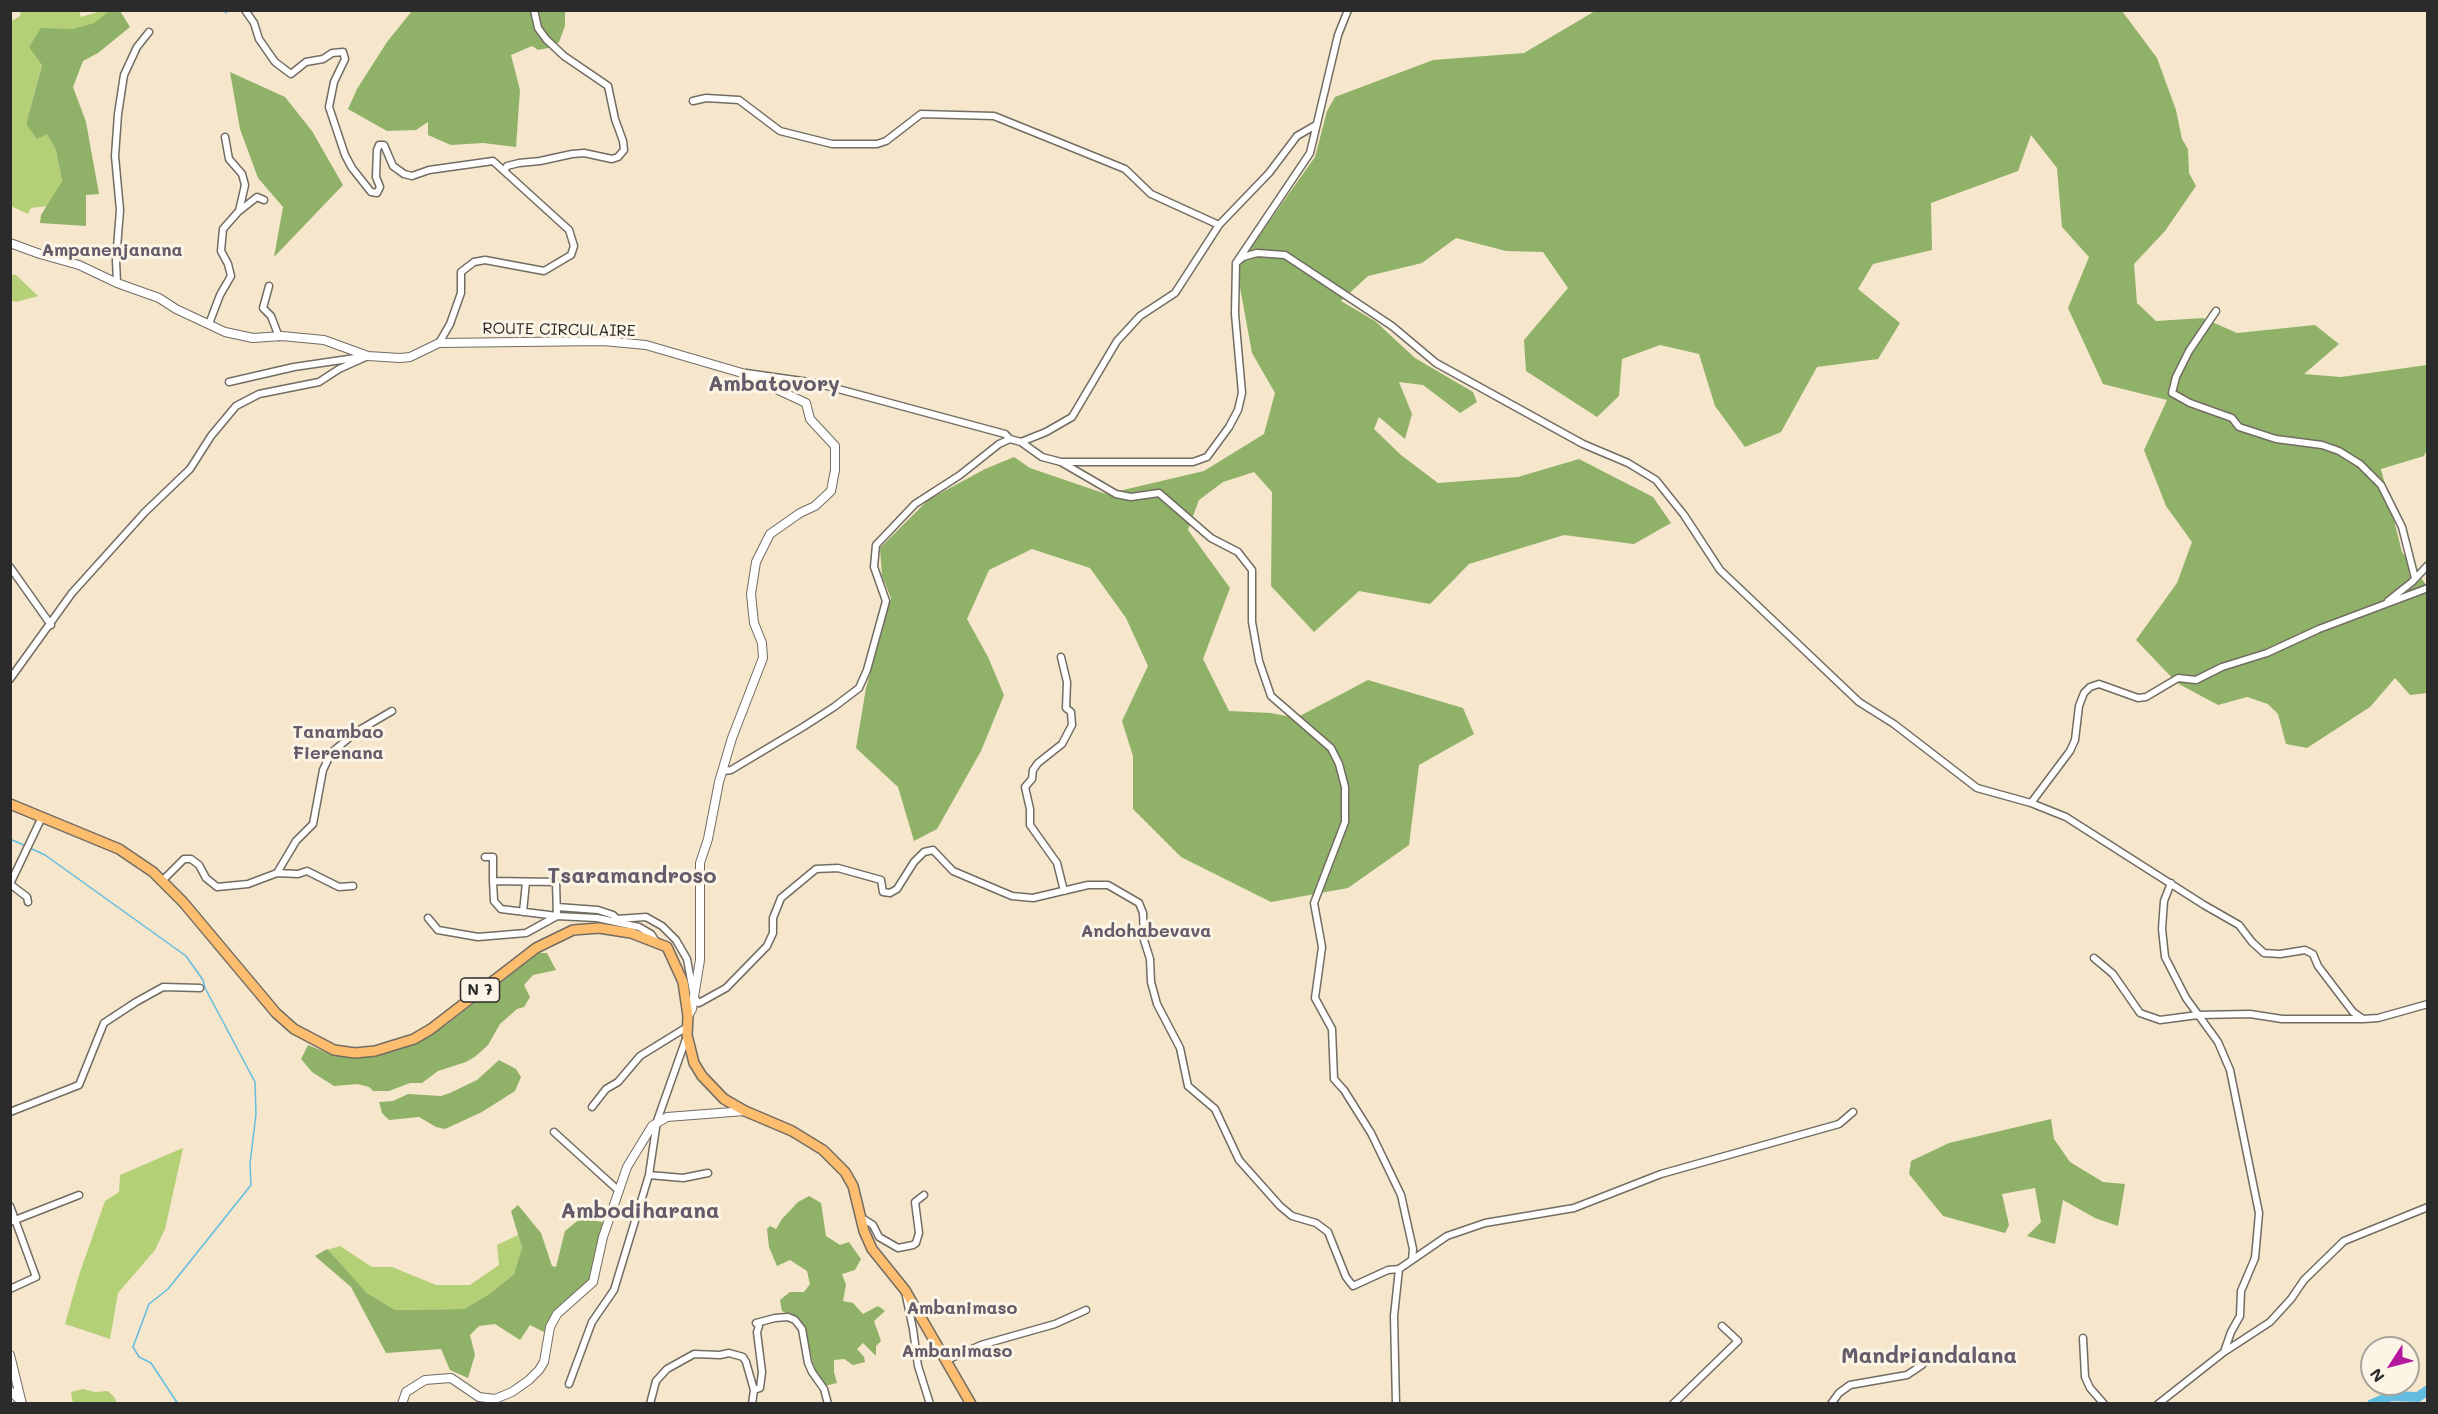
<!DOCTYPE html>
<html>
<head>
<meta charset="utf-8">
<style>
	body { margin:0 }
	#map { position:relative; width:2438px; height:1414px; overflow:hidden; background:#f5e6cc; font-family:Mali,sans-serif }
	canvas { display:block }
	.frame { position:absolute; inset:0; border:12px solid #2b2b2b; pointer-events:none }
	.north { position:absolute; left:2360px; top:1336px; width:60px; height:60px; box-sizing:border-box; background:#fcf5e5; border:2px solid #a8a49b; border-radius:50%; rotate:234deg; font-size:16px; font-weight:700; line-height:24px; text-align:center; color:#2b2b2b }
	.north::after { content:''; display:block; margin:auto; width:21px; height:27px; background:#b5179e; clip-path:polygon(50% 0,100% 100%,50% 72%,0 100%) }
</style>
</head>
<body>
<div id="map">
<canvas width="2438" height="1414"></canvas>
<div class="frame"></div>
<div class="north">N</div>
</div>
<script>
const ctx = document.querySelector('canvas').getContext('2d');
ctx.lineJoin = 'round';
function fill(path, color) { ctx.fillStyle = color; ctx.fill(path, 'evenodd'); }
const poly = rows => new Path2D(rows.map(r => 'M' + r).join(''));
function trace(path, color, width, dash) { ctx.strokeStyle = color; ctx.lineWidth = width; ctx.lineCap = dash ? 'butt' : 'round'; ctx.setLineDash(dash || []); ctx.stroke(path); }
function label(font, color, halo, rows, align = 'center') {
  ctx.font = font + ' Mali,sans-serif'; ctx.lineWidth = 6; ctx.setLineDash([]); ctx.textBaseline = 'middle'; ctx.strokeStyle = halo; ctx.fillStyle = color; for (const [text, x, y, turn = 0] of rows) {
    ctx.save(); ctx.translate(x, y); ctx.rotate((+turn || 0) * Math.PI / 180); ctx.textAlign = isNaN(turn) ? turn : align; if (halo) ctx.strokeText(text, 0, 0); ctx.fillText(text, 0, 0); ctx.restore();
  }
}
const green = poly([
	[21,11,79,11,81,17,101,11,111,11,95,23,72,29,41,29,42,64,26,124,47,133,56,150,62,181,48,206,31,208,28,214,11,206,10,22,20,16],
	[10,274,16,275,38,296,16,302,11,300],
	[183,1148,165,1229,155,1250,118,1293,110,1339,65,1324,79,1275,105,1201,119,1192,120,1175],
	[518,1235,522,1249,514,1274,491,1293,464,1309,395,1310,367,1293,327,1250,340,1246,372,1267,392,1267,436,1285,470,1285,499,1265,497,1245],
	[83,1389,95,1392,108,1391,115,1398,116,1403,73,1403,71,1392]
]);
const forest = poly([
	[111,10,120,11,130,27,98,53,83,61,73,87,86,122,99,194,86,195,86,226,40,223,41,215,62,181,56,150,47,134,37,139,26,124,42,65,29,47,41,28,72,29,94,23],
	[412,11,565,11,565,26,559,42,548,48,538,50,532,46,511,55,520,90,516,147,483,143,451,145,428,135,428,122,416,130,387,131,348,109,357,89,387,42],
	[1595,11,2122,11,2157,58,2176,110,2182,139,2188,149,2189,173,2196,186,2165,231,2134,264,2137,303,2156,321,2203,318,2237,333,2315,325,2339,344,2304,374,2341,377,2427,365,2428,447,2424,456,2381,469,2402,552,2427,586,2427,693,2410,695,2395,678,2370,707,2307,748,2286,744,2278,714,2268,704,2247,697,2218,705,2177,683,2136,640,2177,583,2192,542,2166,506,2144,450,2167,400,2103,384,2068,308,2089,257,2062,227,2057,168,2031,135,2018,171,1931,203,1932,250,1873,264,1858,289,1900,323,1878,359,1817,367,1781,432,1745,447,1715,406,1699,354,1660,345,1622,359,1619,396,1597,417,1526,371,1524,340,1568,288,1543,252,1506,251,1456,238,1422,263,1368,276,1341,301,1375,321,1415,358,1473,392,1477,402,1460,413,1423,385,1399,382,1412,414,1405,439,1379,417,1374,429,1401,455,1438,483,1518,477,1579,459,1653,497,1671,523,1634,544,1564,535,1469,564,1430,604,1359,591,1314,632,1271,586,1272,492,1254,472,1223,482,1199,500,1188,530,1230,588,1203,659,1229,711,1271,713,1296,718,1368,680,1463,708,1474,734,1419,765,1409,845,1348,888,1271,902,1181,857,1133,809,1133,756,1122,721,1148,666,1126,618,1090,568,1032,549,989,570,967,619,988,657,1004,695,981,751,937,829,914,841,898,787,856,748,866,688,891,598,882,576,880,548,928,500,985,469,1014,457,1030,468,1106,494,1204,471,1264,434,1275,393,1252,353,1237,271,1254,243,1315,157,1327,111,1335,97,1433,60,1524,53],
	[230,72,285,97,312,131,343,185,274,257,283,207,258,178,240,129],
	[539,953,547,953,556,970,533,975,524,985,530,997,524,1007,517,1009,500,1024,488,1045,476,1056,466,1062,438,1071,422,1083,410,1083,389,1091,373,1091,369,1087,358,1084,334,1086,312,1072,301,1059,308,1045,330,1054,371,1057,419,1042,446,1025],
	[499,1060,516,1069,521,1077,515,1091,482,1112,445,1129,436,1127,419,1117,389,1120,382,1113,379,1102,393,1101,408,1094,441,1096,450,1093,477,1080],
	[2051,1119,2054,1139,2070,1162,2103,1182,2125,1184,2118,1226,2095,1218,2063,1200,2055,1244,2027,1236,2041,1222,2035,1188,2002,1194,2009,1225,2005,1233,1943,1216,1909,1174,1911,1161,1949,1143],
	[809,1196,821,1203,826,1236,840,1245,849,1242,861,1259,855,1270,842,1274,846,1285,843,1301,853,1303,863,1314,878,1306,885,1311,874,1321,881,1341,876,1346,876,1356,863,1343,857,1349,864,1357,865,1362,853,1365,844,1359,834,1360,834,1372,837,1383,825,1386,815,1372,804,1325,798,1319,782,1311,780,1300,790,1292,804,1292,810,1284,807,1271,790,1260,777,1266,769,1247,767,1229,770,1226,776,1229,782,1219,798,1202],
	[518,1205,541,1233,552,1266,556,1267,565,1231,581,1218,603,1222,595,1277,576,1294,562,1303,551,1317,544,1332,530,1325,520,1340,495,1324,479,1326,470,1335,475,1355,468,1378,450,1370,441,1349,386,1353,351,1287,315,1256,327,1249,367,1293,395,1310,464,1309,491,1293,514,1274,522,1248,511,1211]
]);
const stream = poly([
	[224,10,226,13],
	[10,839,26,846],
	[30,848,45,855,186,956,203,980,205,988,255,1082,256,1114,250,1164,251,1185,168,1289,149,1304,133,1347,139,1357,151,1363,178,1404]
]);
const river = poly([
	[2372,1404,2391,1396,2418,1397,2428,1390]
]);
const minor = poly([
	[245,10,254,23,259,39,275,62,291,74,306,62,323,59,332,53,343,52,345,59,334,82,329,107,345,155,352,168,371,192,377,193,380,187,376,177,377,150,379,145,384,145,393,166,404,174,412,176,429,170,493,161,569,230,574,246,571,255,544,271,485,260,474,262,461,272,461,293,450,324,439,343],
	[693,101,706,98,739,100,780,131,832,144,877,144,886,141,921,114,994,116,1125,169,1151,194,1219,225,1175,293,1140,316,1117,341,1072,417,1046,432,1021,442],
	[225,137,229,159,242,174,245,185,239,211],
	[504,171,507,166,519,163,540,161,572,154,584,153,612,159,618,157,624,150,623,141,615,119,608,86,564,56,546,39,538,28,534,10],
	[1219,225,1269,173,1297,136,1316,125],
	[1236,263,1243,257,1257,253,1285,255,1392,326,1436,363,1583,444,1628,463,1656,480,1684,515,1720,570,1859,702,1894,724,1977,788,2031,803,2066,817,2204,905,2239,925,2252,942,2264,953,2280,954,2305,950,2313,954,2318,966,2353,1012,2363,1019,2378,1018,2428,1004],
	[117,283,116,260,120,210,115,156,118,114,124,75,137,47,149,32],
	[269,286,263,308,271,316,279,337],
	[2216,311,2189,351,2176,377,2172,393,2190,403,2232,418,2239,427,2276,439,2322,445,2339,451,2360,464,2381,485,2402,527,2415,578],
	[209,324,220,295,231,276,228,264,221,251,223,229,238,212,257,197,264,200],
	[746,373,816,383,1005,434,1010,439,1021,442,1042,457,1061,462,1193,462,1207,457,1229,427,1238,410,1242,393,1235,314,1236,263,1310,153,1338,35,1348,10],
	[229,382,294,367,362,357],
	[1061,462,1116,494,1131,497,1159,493,1211,538,1238,552,1252,570,1252,622,1259,661,1271,696,1331,748,1339,764,1345,787,1345,822,1314,903,1322,947,1315,998,1332,1029,1334,1079,1344,1090,1371,1133,1401,1195,1413,1249,1412,1260],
	[10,567,51,625],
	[2388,601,2412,582,2428,565],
	[1061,657,1067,682,1066,708,1071,712,1072,725,1062,744,1038,763,1033,770,1032,779,1025,787,1030,809,1030,825,1057,863,1064,891],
	[10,679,72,593,145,512,190,469,211,436,236,406,259,394,319,382,339,369,368,356],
	[724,771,731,770,803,727,834,707,859,688,867,670,886,601,874,567,876,545,915,504,960,475,999,444,1010,439],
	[2031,803,2070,751,2075,740,2079,706,2084,693,2090,687,2099,684,2138,698,2146,697,2178,678,2196,680,2222,667,2267,653,2319,629,2428,588],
	[485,857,493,857,493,881],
	[277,873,298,874,307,871,339,887,353,886],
	[162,881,184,859,191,859,199,865,206,878,217,887,248,884,277,873,296,841,313,824,323,770,331,753,356,732,392,711],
	[2171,883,2164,901,2162,929,2165,957,2186,998,2218,1042,2230,1070,2259,1213,2255,1258,2241,1291,2240,1316,2231,1332,2224,1352],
	[10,884,42,817],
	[10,884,27,897,28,902],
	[557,907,598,910,613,915,617,919,646,917,662,926,676,940,687,959,694,997,699,1003,726,988,767,946,773,933,773,918,781,898,816,869,838,868,881,880,883,892,890,893,897,889,914,862,924,852,933,850,953,871,1012,896,1033,898,1088,885,1108,885,1139,903,1143,913,1144,940,1150,959,1151,982,1157,1004,1180,1048,1188,1086,1215,1109,1239,1160,1280,1206,1292,1216,1316,1223,1328,1232,1346,1277,1353,1286,1388,1270,1399,1269,1394,1316,1396,1404],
	[523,912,526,882],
	[557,916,556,882,493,881,494,901,501,909,557,916,597,918,639,927,651,934,657,943],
	[428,918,438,930,478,937,526,933,557,916],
	[2094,958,2113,974,2140,1013,2160,1020,2198,1015,2250,1014,2282,1019,2362,1019],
	[592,1107,606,1089,618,1082,640,1056,687,1027],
	[10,1112,79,1085,104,1023,136,1002,163,987,200,988],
	[554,1132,619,1191],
	[649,1175,683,1178,708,1173],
	[10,1206,36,1277,10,1289],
	[862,1218,873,1225,879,1237,898,1248,913,1245,916,1243,919,1233,915,1202,924,1195],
	[10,1222,79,1195],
	[1399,1269,1447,1236,1485,1223,1574,1208,1661,1174,1839,1124,1853,1112],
	[906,1296,913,1329,918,1366,930,1404],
	[2083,1338,2085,1377,2090,1388,2104,1404],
	[947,1360,981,1345,1055,1324,1086,1310],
	[569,1384,592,1322,614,1290,649,1175,657,1121,687,1036],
	[754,1390,760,1388,762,1372,757,1332,759,1326,756,1323,775,1318,788,1317,795,1320,802,1329,808,1363,812,1372,824,1389,828,1404],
	[650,1404,656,1381,667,1369,694,1354,720,1355,729,1353,743,1357,746,1362,754,1390,752,1404],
	[1673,1404,1738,1341,1722,1326],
	[1831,1404,1839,1393,1850,1385,1907,1375,1922,1365,1927,1356],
	[2158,1404,2224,1352,2270,1322,2291,1299,2304,1280,2344,1241,2428,1207]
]);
const tertiary = poly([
	[10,243,40,254,79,265,117,283,159,298,176,309,225,332,253,338,282,336,324,340,368,356,400,358,410,357,439,343,603,341,646,345,742,373,806,403,810,419,835,446,835,470,831,491,815,506,800,513,770,534,756,562,751,594,754,623,762,643,763,658,732,738,719,782,708,839,700,863,700,960,692,1009,688,1016],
	[10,1355,22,1404],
	[10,1391,21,1401],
	[402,1404,406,1392,425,1380,451,1378,479,1397,495,1399,512,1392,529,1380,539,1370,544,1362,550,1327,557,1314,593,1282,603,1237,627,1167,652,1126,667,1117,745,1111]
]);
const primary = poly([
	[10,804,119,849,153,872,183,902,276,1013,294,1029,334,1050,355,1053,375,1051,414,1039,431,1029,536,948,573,930,599,928,631,933,667,947,683,982,688,1016,687,1035,694,1063,702,1076,724,1099,745,1111,792,1131,823,1150,845,1172,853,1186,864,1231,872,1249,905,1290,971,1404]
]);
const shields = [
	[480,990,39]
];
const shieldNames = [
	["N 7",480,990]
];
const streetNames = [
	["ROUTE CIRCULAIRE",559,330,1]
];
const neighbourhoodNames = [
	["Ampanenjanana",112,250],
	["Tanambao",338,732],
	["Fierenana",338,753],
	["Andohabevava",1146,931],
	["Ambanimaso",962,1308],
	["Ambanimaso",957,1351]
];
const districtNames = [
	["Ambatovory",774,384],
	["Tsaramandroso",632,876],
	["Ambodiharana",640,1211],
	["Mandriandalana",1929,1356]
];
fill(green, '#b4d077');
fill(forest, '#8fb268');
trace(stream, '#62bde0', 1.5);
trace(river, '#62bde0', 10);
trace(minor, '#726c63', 9);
trace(tertiary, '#726c63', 10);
trace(primary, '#726c63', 12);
trace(minor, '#fff', 6);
trace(tertiary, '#fff', 8);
trace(primary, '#fcbd6f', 9);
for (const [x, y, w] of shields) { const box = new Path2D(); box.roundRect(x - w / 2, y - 12, w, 24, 4.5); ctx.fillStyle = '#fcf5e5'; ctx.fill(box); trace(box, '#2b2b2b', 1.5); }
label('bold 15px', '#2b2b2b', null, shieldNames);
label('16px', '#2b2b2b', '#fcf5e5', streetNames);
label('bold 18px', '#655c6b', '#fcf5e5', neighbourhoodNames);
label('bold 22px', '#655c6b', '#fcf5e5', districtNames);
</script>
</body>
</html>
